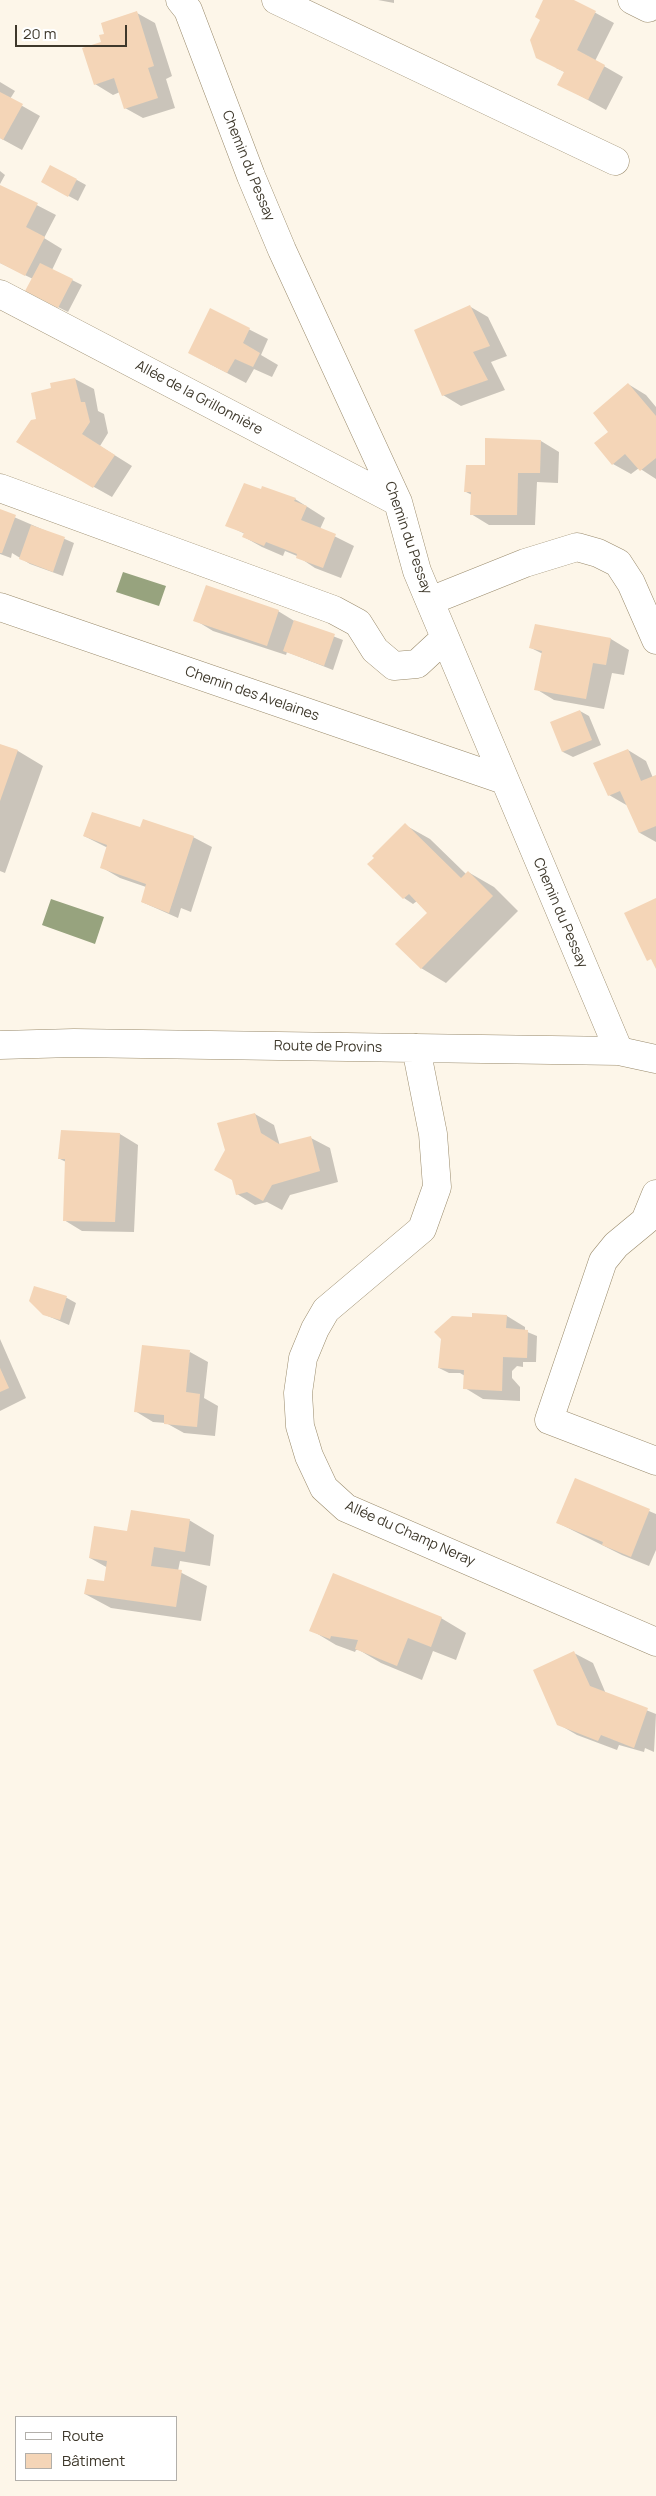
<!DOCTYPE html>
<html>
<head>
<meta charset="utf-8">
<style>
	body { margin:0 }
	#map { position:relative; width:656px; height:2496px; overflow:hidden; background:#fdf6e9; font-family:Manrope,sans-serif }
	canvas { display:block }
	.legend { position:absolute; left:15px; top:2416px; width:162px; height:65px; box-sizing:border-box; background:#fff; border:1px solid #b2afaa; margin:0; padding:6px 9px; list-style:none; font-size:15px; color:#3e382b }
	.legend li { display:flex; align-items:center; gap:10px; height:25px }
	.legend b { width:25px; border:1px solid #b2afaa }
	.scale { position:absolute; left:15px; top:25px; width:112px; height:22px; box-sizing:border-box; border:2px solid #3e382b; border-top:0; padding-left:6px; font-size:15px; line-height:18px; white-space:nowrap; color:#3e382b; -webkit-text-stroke:4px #fff; paint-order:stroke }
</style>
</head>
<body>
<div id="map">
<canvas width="656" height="2496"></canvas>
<ul class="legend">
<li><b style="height:6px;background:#fff"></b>Route</li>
<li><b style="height:14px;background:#f4d5b7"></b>Bâtiment</li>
</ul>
<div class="scale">20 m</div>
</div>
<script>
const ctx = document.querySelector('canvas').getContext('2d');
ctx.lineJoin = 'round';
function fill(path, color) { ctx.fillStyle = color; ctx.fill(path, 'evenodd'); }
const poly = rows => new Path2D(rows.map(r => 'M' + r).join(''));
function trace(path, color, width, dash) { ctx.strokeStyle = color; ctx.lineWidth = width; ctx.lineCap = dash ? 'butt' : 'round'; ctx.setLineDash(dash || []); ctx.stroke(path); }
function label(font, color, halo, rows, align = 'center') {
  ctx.font = font + ' Manrope,sans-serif'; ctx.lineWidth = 4.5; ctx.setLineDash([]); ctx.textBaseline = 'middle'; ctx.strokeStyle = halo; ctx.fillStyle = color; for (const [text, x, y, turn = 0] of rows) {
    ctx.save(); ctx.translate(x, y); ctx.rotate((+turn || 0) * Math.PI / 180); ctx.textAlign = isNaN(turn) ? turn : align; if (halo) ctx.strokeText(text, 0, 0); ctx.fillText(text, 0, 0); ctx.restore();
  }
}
const water = poly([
	[123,572,166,586,159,606,116,592],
	[51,899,104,917,95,944,42,925]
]);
const shadow = poly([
	[378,0,394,0,394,3],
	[545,0,572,0,614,23,595,61,623,77,606,110,559,84,565,72,556,68],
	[137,13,155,23,172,76,166,79,175,108,143,118,125,108,120,92,113,95,95,84,103,43],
	[0,82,15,91,10,99,40,116,22,150,0,138],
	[0,171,5,175,0,184],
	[77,180,86,185,78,201,52,187],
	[0,186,56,215,44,238,62,249,52,270,82,285,68,312,36,296,33,279,0,263],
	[469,306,488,317,507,356,491,362,505,390,461,406,443,395],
	[211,310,268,339,261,355,278,365,272,377,254,369,246,383,208,363],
	[75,379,94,389,98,411,104,414,108,433,100,446,132,466,112,497,60,468,18,442,37,420,53,389],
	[628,384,646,395,656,407,656,479,639,468,631,474,613,464,610,432],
	[541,441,559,452,558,483,537,482,535,525,489,525,471,514,472,495,466,492,486,466],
	[295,499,325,518,320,529,354,546,341,578,315,568,297,556,285,551,283,556,262,547,244,537,245,534,227,525],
	[0,511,74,543,63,576,30,564,12,553,11,558,0,554],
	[278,611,296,622,343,640,333,670,287,652,286,655,213,631,195,620],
	[536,625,611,639,629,650,624,675,612,673,604,709,554,700,536,689,543,654,531,648],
	[580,711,589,716,601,745,573,757,563,752,551,723],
	[0,745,18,751,43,766,5,873,0,871],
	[628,750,646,761,653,778,656,776,656,842,640,833,628,806,609,795],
	[405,825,430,839,466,874,468,872,494,887,518,911,446,983,421,968,429,913,417,901,413,904,404,898,374,860],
	[146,830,193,837,212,847,191,912,181,908,178,918,142,902,146,887,120,878,101,867,108,848,84,836],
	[255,1114,274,1125,280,1146,311,1138,330,1148,338,1182,290,1195,282,1210,267,1202,255,1205,237,1194],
	[120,1134,138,1145,134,1232,82,1231,64,1220,66,1162,60,1159],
	[35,1288,67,1298,76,1303,69,1325,43,1314],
	[507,1316,525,1327,525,1331,537,1336,536,1362,523,1362,523,1367,517,1366,512,1371,512,1378,520,1387,520,1401,483,1399,465,1388,465,1376,460,1373,449,1373,439,1368,473,1318],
	[0,1339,26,1398,0,1411],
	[190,1352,208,1362,204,1398,218,1406,215,1436,184,1433,166,1423,153,1422,135,1411],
	[576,1480,656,1514,656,1550,649,1566,622,1555,558,1523],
	[189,1520,214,1535,210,1566,180,1561,178,1571,207,1586,201,1621,111,1608,85,1594,105,1583,108,1568,90,1558,128,1533],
	[441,1618,466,1633,456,1660,433,1651,422,1680,381,1663,359,1650,356,1650,355,1652,336,1645,311,1630],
	[574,1653,593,1663,606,1694,656,1714,654,1752,645,1748,644,1752,619,1745,617,1750,577,1735,558,1724]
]);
const building = poly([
	[543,0,574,0,596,11,577,50,605,65,588,100,557,85,564,72,536,58,530,40,540,20,535,17],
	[137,11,154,66,148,68,158,98,124,109,114,78,94,85,82,48,101,42,99,35,104,34,101,23],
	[0,92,23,104,3,140,0,138],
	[50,165,77,179,68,197,41,182],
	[0,185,38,203,26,227,45,237,25,276,0,263],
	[40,263,73,279,58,308,25,291],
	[470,305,490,346,473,352,488,380,442,396,414,330],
	[210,308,250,328,243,343,260,353,253,367,235,359,227,373,188,353],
	[75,378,81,402,85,402,90,422,82,434,115,455,93,488,16,442,31,420,36,419,31,393,51,388,50,383],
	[628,383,656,416,656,458,640,471,625,454,612,465,594,443,608,432,593,413],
	[485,438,541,440,540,473,518,473,517,515,470,515,471,492,464,492,466,465,485,465],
	[244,483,261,489,262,486,296,498,294,501,307,506,301,520,336,534,323,568,296,558,297,554,266,542,264,546,242,537,244,533,225,526],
	[0,509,16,515,2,553,0,553],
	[31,525,65,537,53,572,19,559],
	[206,585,279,610,267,646,193,621],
	[294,620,335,634,324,666,283,651],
	[535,624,611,638,606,665,593,663,586,699,534,690,542,651,529,648],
	[580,710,592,740,562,752,550,722],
	[0,744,18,750,0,801],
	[628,749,641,781,656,775,656,826,639,833,620,791,608,796,593,763],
	[92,812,140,827,143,819,194,836,169,913,141,902,146,884,100,868,107,845,83,836],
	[405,823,461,878,468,871,493,896,421,969,395,944,427,913,409,894,403,899,367,864,374,858,372,856],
	[656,898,656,969,651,959,647,961,624,913],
	[255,1113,261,1133,279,1144,311,1136,320,1171,272,1185,263,1201,247,1192,236,1195,232,1180,214,1170,225,1150,217,1123],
	[61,1130,120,1133,115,1222,63,1221,65,1159,58,1159],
	[34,1286,67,1296,60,1320,43,1315,29,1301],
	[472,1313,507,1315,506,1328,528,1330,527,1358,503,1357,502,1391,463,1389,464,1370,438,1368,441,1339,434,1332,452,1316,472,1317],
	[142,1345,190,1350,186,1392,200,1394,197,1427,164,1424,164,1415,134,1412],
	[0,1368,9,1388,0,1392],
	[575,1478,650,1509,631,1557,602,1545,603,1542,556,1523],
	[131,1510,190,1519,185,1552,154,1547,151,1566,182,1570,176,1607,84,1594,87,1579,104,1581,107,1561,89,1558,94,1526,127,1531],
	[333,1573,442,1617,431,1647,408,1638,397,1666,355,1649,358,1640,331,1636,330,1639,309,1631],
	[574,1651,590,1686,648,1708,634,1748,601,1735,598,1741,557,1725,533,1670]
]);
const street = poly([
	[180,0,188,10,251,176,282,250,398,502,417,571,619,1051],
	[276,0,615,161],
	[632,0,648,8],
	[0,294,398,502],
	[0,488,334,610,358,623,375,650,394,666,417,664,445,638],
	[430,601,525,563,577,547,598,553,618,563,631,583,656,640],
	[0,607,504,780],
	[0,1045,74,1043,619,1051,656,1059],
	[416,1048,433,1134,437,1187,422,1229,326,1310,315,1329,303,1358,298,1393,300,1426,309,1456,324,1488,346,1508,656,1642],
	[656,1194,645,1221,616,1245,603,1261,549,1420,656,1461]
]);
const streetNames = [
	["Chemin du Pessay",248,166,68],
	["Allée de la Grillonnière",199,398,28],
	["Chemin du Pessay",408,538,71],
	["Chemin des Avelaines",252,694,19],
	["Chemin du Pessay",560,913,67],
	["Route de Provins",328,1047,1],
	["Allée du Champ Neray",410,1534,24]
];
fill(water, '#97a37e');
fill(shadow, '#0003');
fill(building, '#f4d5b7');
trace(street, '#998a6b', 29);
trace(street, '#fff', 28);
label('14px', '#3e382b', '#fff', streetNames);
</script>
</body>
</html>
